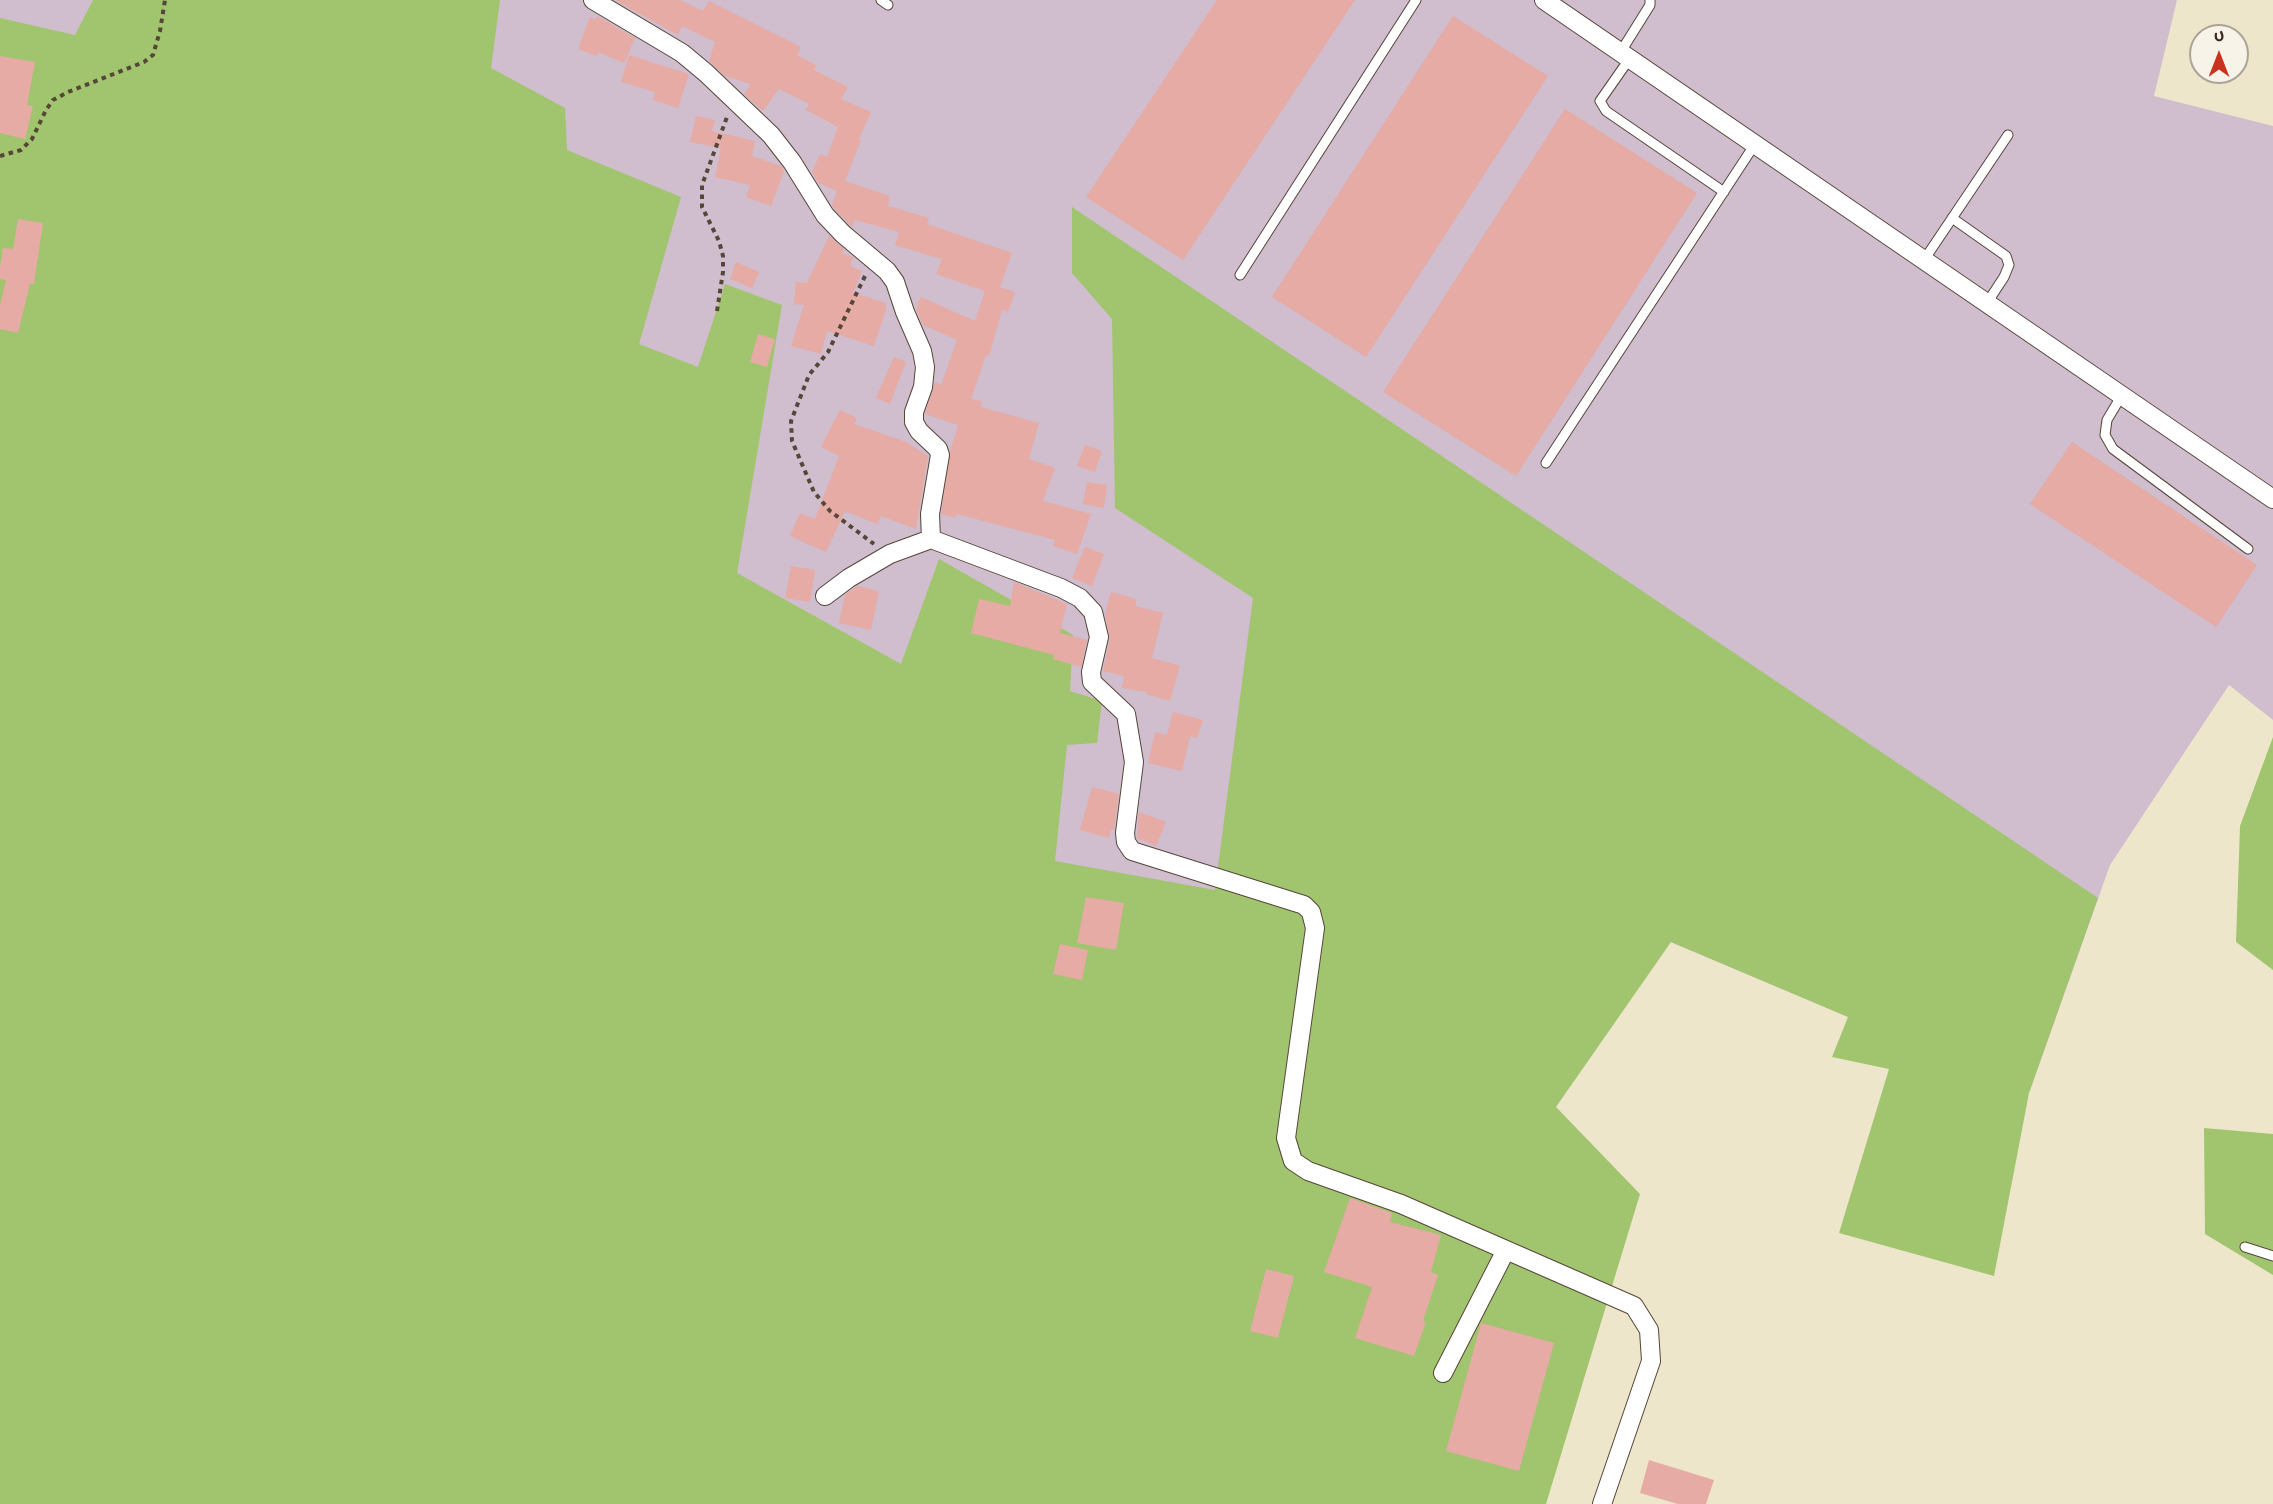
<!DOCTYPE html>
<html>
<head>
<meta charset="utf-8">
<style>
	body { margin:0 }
	#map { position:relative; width:2273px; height:1504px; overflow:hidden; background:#eee6cb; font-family:"Gochi Hand",sans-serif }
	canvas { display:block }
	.north { position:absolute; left:2189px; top:24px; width:60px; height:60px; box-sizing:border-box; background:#f7f3e8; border:2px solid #aca397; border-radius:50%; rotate:0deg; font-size:16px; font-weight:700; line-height:24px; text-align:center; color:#3b2a1e }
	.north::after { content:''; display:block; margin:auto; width:21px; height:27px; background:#c8321e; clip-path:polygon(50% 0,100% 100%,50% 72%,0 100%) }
</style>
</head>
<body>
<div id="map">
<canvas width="2273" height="1504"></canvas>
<div class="north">U</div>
</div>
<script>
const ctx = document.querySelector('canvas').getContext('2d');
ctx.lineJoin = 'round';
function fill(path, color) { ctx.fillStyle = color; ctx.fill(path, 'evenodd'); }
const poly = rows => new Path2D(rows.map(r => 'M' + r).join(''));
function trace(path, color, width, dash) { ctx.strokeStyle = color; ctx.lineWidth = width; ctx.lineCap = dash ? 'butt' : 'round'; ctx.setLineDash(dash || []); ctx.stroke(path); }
const industrial = poly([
	[0,0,2177,0,2154,96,2273,126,2273,720,2229,685,2110,865,2029,1093,1452,850,1546,1504,0,1504]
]);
const green = poly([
	[93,0,500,0,491,68,565,108,567,150,681,197,639,344,698,367,725,284,782,305,737,573,901,664,939,559,1073,635,1070,691,1102,701,1097,743,1067,745,1055,861,1215,890,1253,598,1115,508,1112,319,1072,273,1072,207,2098,898,2029,1093,1994,1276,1839,1233,1889,1069,1832,1057,1848,1017,1671,942,1556,1107,1640,1194,1546,1504,0,1504,0,18,75,35],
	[2273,737,2273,970,2236,942,2240,826],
	[2204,1128,2273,1134,2273,1275,2205,1234]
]);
const building = poly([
	[615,0,680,0,703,11,709,1,801,47,797,55,816,65,814,70,848,87,841,99,871,112,859,139,861,140,845,181,890,196,888,206,929,218,927,224,1012,253,1000,287,1015,292,1008,312,1002,310,989,356,986,355,971,399,982,401,981,407,1039,423,1029,459,1055,468,1043,501,1091,514,1077,554,1053,546,1055,540,957,514,955,518,941,514,950,451,958,425,925,414,935,382,941,385,957,340,923,325,916,309,921,297,975,321,985,291,936,274,942,259,895,245,899,232,855,220,852,227,834,208,832,205,837,191,818,183,812,172,820,154,827,157,838,127,806,110,809,104,779,89,763,111,744,94,751,84,725,76,709,61,715,42,682,26,678,35],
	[1217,0,1355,0,1183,260,1086,197],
	[597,16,635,38,624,63,598,52,597,56,578,49,590,17,596,19],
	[1453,16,1548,76,1366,357,1272,297],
	[629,55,689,74,678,108,653,100,655,92,621,82],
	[0,56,35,62,27,105,33,106,25,139,0,133],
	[1565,109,1697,193,1516,476,1383,392],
	[696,116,715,120,712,131,755,141,752,156,781,166,784,171,771,206,746,197,750,185,715,177,721,148,690,142],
	[18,219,43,223,34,284,30,284,18,333,0,329,0,305,6,280,0,279,0,267,3,248,13,249],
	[829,236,844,249,842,253,853,257,850,266,862,271,853,293,886,303,886,310,874,346,827,331,821,354,791,346,804,305,794,304,796,282,807,283],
	[736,262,759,272,752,288,730,279],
	[758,334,775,339,767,367,750,362],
	[894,357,906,362,890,404,876,398],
	[840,410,857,418,854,424,906,442,928,456,916,529,881,516,877,524,845,511,826,552,790,536,800,513,815,519,839,456,821,447],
	[2072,442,2257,565,2216,627,2030,504],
	[1085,445,1102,451,1095,472,1077,466],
	[1087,482,1107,485,1104,508,1083,504],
	[1085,547,1104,554,1092,586,1072,578],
	[791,566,815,570,810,602,785,598],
	[1014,582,1067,604,1060,633,1087,640,1081,667,1053,659,1054,655,971,633,979,599,1010,606],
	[857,586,879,591,871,630,839,623,845,595],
	[1111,592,1137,599,1135,606,1163,613,1152,658,1180,666,1170,701,1146,694,1147,692,1122,688,1124,676,1103,671,1110,639,1105,614],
	[1173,712,1203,720,1197,738,1190,736,1182,771,1148,763,1155,732,1167,735],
	[1092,787,1119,794,1114,830,1111,829,1109,838,1080,830],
	[1139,812,1166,822,1156,846,1137,838],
	[1086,897,1124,903,1116,950,1077,943],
	[1060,944,1088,950,1082,980,1053,974],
	[1350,1198,1392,1213,1390,1222,1441,1235,1431,1272,1438,1275,1423,1321,1426,1322,1414,1356,1355,1338,1372,1287,1324,1272],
	[1266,1269,1294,1276,1278,1338,1250,1331],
	[1481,1323,1554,1343,1519,1471,1446,1451],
	[1649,1460,1714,1480,1706,1504,1678,1504,1640,1493]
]);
const path = poly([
	[0,156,21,150,32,139,46,110,53,100,68,92,144,62,153,55,160,31,165,0],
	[865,276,828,352,809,375,791,421,792,441,814,492,830,511,874,544],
	[717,311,723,272,723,256,719,241,702,207,702,185,727,117]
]);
const lane = poly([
	[881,0,888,5],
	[1620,53,1650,5,1650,0],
	[1630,58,1600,101,1606,111,1724,192],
	[1952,218,2006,256,2009,265,2004,277,1987,303],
	[1924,260,2008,135],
	[1240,275,1416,0],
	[2122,395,2107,420,2105,435,2113,449,2248,549],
	[1546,463,1755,144],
	[2245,1247,2273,1256]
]);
const street = poly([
	[593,0,682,53,706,73,771,135,792,162,825,215,843,234,887,271,895,282,905,312,922,351,925,367,923,387,914,412,914,422,919,431,938,449,940,455,930,514,931,539,1061,588,1080,598,1093,612,1099,637,1091,672,1092,682,1126,714,1134,762,1125,833,1126,842,1132,851,1304,905,1311,912,1315,928,1286,1138,1293,1161,1308,1171,1401,1204,1634,1306,1649,1330,1651,1361,1602,1504],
	[1544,0,2273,499],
	[825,596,849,578,890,554,931,539],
	[1443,1373,1506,1250]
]);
fill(industrial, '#d0bdcd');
fill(green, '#a1c46e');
fill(building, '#e5aba4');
trace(lane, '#564638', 11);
trace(street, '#564638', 20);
trace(path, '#564638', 4, [4.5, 4.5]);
trace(lane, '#fff', 9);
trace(street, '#fff', 18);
</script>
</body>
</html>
